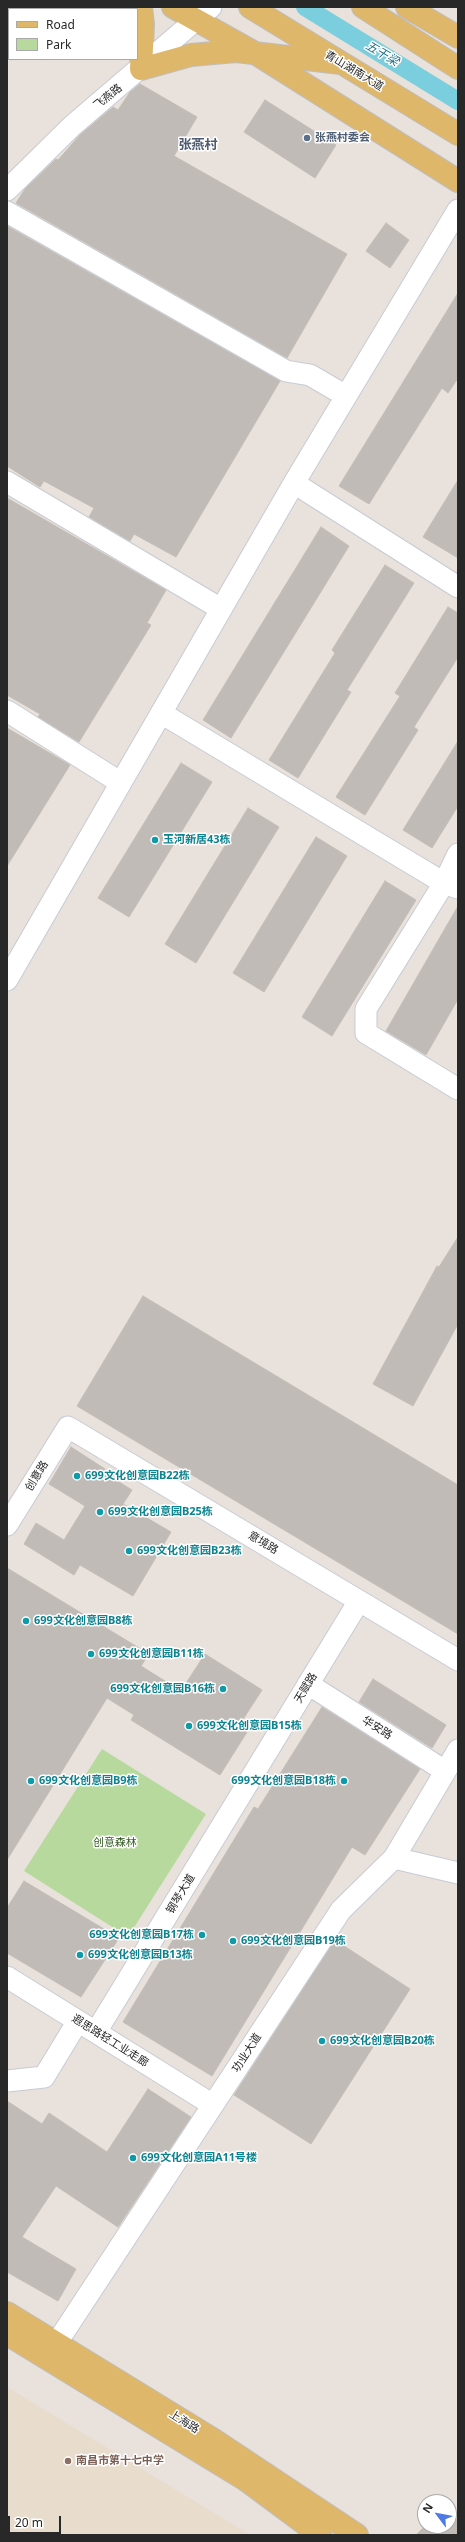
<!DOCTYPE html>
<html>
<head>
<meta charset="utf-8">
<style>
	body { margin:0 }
	#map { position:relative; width:465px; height:2542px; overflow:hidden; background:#e9e1db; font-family:"Noto Sans",sans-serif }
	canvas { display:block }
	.frame { position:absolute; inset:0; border:8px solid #282828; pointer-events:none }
	.legend { position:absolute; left:8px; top:8px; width:130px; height:52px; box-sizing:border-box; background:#fff; border:1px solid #a9a9a9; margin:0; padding:5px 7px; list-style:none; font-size:12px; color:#282828 }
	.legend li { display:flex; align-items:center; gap:8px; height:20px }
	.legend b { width:20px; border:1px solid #a9a9a9 }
	.north { position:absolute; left:417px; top:2494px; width:40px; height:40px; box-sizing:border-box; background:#fff; border:1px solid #a9a9a9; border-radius:50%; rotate:302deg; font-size:11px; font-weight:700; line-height:16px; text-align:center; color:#282828 }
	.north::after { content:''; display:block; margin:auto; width:14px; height:18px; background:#4f7ae2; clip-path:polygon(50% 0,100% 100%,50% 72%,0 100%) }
	.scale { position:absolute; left:8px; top:2516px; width:53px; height:18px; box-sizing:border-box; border:2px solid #282828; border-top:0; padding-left:5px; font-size:12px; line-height:14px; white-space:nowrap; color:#282828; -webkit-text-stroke:3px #fff; paint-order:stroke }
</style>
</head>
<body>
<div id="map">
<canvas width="465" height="2542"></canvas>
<div class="frame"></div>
<ul class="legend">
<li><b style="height:5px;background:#deb76b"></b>Road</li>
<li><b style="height:11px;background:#b8d99e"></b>Park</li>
</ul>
<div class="north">N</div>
<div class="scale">20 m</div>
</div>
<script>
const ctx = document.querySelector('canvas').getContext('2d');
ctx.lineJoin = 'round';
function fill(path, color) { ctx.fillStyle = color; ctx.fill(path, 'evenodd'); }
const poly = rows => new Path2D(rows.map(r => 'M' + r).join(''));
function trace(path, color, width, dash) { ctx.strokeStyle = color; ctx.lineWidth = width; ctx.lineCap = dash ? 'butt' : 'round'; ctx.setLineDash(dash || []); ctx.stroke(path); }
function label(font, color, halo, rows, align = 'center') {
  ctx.font = font + ' "Noto Sans","Noto Sans SC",sans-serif'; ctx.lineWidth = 3; ctx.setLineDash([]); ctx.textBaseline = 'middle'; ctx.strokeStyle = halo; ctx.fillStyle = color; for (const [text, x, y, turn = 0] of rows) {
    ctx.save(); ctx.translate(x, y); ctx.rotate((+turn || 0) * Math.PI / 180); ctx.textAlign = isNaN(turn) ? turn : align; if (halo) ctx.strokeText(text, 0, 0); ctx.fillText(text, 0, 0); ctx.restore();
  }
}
const education = poly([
	[7,2387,250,2535,7,2535]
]);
const green = poly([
	[102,1749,206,1814,128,1937,24,1871]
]);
const canal = poly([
	[305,7,458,101]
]);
const building = poly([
	[140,84,197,117,174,156,347,254,287,358,16,203,25,189,56,159,58,160,80,135,113,107,118,110,130,92,140,84],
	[265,100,336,145,315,178,244,132,265,100],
	[386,223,409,240,390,268,366,251,386,223],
	[7,226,280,381,176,557,134,534,130,541,89,517,94,508,44,481,40,487,7,466,7,226],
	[458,293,458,378,448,393,442,388,369,504,339,486,458,293],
	[458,480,458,558,423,537,458,480],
	[7,498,166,590,147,623,151,625,79,742,38,717,40,714,7,695,7,498],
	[321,527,349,546,231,738,203,720,321,527],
	[385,565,414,583,347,690,351,692,298,778,269,760,335,653,332,650,385,565],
	[448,607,458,613,458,657,414,727,418,730,365,815,336,797,400,696,395,693,448,607],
	[7,728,70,765,7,866,7,728],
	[458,741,458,806,432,848,403,830,458,741],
	[181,763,212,782,129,917,98,898,181,763],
	[248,808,279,827,196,963,165,944,248,808],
	[316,837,347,856,264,992,233,973,316,837],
	[385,881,416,900,332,1036,302,1017,385,881],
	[458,906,458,999,426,1055,386,1031,458,906],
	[458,1237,458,1324,413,1406,373,1384,437,1266,439,1267,458,1237],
	[143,1296,458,1485,458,1634,77,1406,143,1296],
	[71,1447,105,1469,103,1472,132,1490,123,1504,171,1532,133,1596,80,1565,74,1575,24,1544,36,1523,64,1540,85,1506,49,1484,71,1447],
	[7,1568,149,1654,141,1666,181,1691,205,1654,262,1690,238,1727,247,1732,220,1775,131,1720,134,1715,107,1698,7,1860,7,1568],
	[373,1679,446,1725,432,1748,359,1702,373,1679],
	[322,1707,420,1769,365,1855,352,1847,212,2076,123,2022,254,1807,258,1809,322,1707],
	[24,1881,119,1938,81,1997,7,1953,7,1908,24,1881],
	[335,1940,410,1989,311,2144,234,2095,335,1940],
	[148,2089,191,2117,118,2227,56,2186,22,2237,76,2269,58,2301,7,2272,7,2101,42,2124,49,2113,107,2152,148,2089],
	[449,2512,458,2521,458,2535,416,2535,425,2526,449,2526,449,2512]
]);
const minor = poly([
	[7,190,72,126,211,7],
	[7,212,286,371,310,375,346,396],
	[7,482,221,609],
	[294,483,458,587],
	[7,711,121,783],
	[161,713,444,883,458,888],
	[458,854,444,883,366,1009,366,1033,458,1089],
	[7,980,294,483,458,210],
	[7,1525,68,1427,458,1660],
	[308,1684,445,1771],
	[394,1858,458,1873],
	[7,1977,213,2105],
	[96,2032,359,1601],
	[7,2081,44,2077,78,2021],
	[56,2344,341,1910,394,1858,458,1750]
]);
const major = poly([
	[141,7,143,24,141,69,191,55,236,51,341,63],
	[173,7,255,53,458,181],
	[250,7,458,134],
	[363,7,458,68],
	[407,7,458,37],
	[7,2313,214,2440,357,2535],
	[7,2334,246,2480,320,2535]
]);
const markers = [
	[307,138,4,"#5c6f8a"],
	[155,840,4,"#0f9aa8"],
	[77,1476,4,"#0f9aa8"],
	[100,1512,4,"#0f9aa8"],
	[129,1551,4,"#0f9aa8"],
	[26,1621,4,"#0f9aa8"],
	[91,1654,4,"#0f9aa8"],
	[223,1689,4,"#0f9aa8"],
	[189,1726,4,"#0f9aa8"],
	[31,1781,4,"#0f9aa8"],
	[344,1781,4,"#0f9aa8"],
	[202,1935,4,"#0f9aa8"],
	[233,1941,4,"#0f9aa8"],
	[80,1955,4,"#0f9aa8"],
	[322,2041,4,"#0f9aa8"],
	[133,2158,4,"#0f9aa8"],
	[68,2461,4,"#8d6e63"]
];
const streetNames = [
	["青山湖南大道",354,71,31],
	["飞燕路",108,97,-39],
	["创意路",37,1476,-58],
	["意境路",263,1543,31],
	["天赋路",306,1688,-59],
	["华安路",377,1728,32],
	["钢琴大道",181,1894,-59],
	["遐思路轻工业走廊",110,2041,32],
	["功业大道",247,2053,-57],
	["上海路",184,2422,32]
];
const serviceNames = [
	["张燕村委会",315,138]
];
const cultureNames = [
	["玉河新居43栋",163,840],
	["699文化创意园B22栋",85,1476],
	["699文化创意园B25栋",108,1512],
	["699文化创意园B23栋",137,1551],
	["699文化创意园B8栋",34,1621],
	["699文化创意园B11栋",99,1654],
	["699文化创意园B16栋",215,1689,"right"],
	["699文化创意园B15栋",197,1726],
	["699文化创意园B9栋",39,1781],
	["699文化创意园B18栋",336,1781,"right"],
	["699文化创意园B17栋",194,1935,"right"],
	["699文化创意园B19栋",241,1941],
	["699文化创意园B13栋",88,1955],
	["699文化创意园B20栋",330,2041],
	["699文化创意园A11号楼",141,2158]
];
const parkNames = [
	["创意森林",115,1843]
];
const educationNames = [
	["南昌市第十七中学",76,2461]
];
const waterNames = [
	["五干梁",382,54,31]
];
const quarterNames = [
	["张燕村",198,145]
];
fill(education, '#e8dccc');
fill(green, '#b8d99e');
trace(canal, '#7bcede', 18);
fill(building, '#c1bbb8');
trace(building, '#c3bdb5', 1);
trace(minor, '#c7cbd4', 23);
trace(major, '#bebebe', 24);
trace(minor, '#fff', 21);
trace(major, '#deb76b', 22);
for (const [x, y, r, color] of markers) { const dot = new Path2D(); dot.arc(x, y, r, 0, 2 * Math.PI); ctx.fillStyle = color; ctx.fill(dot); trace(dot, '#fff', 1.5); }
label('11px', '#282828', '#fff', streetNames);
label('bold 11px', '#4e5e75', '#fff', serviceNames, 'left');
label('bold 11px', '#0d838f', '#fff', cultureNames, 'left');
label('11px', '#345b22', '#fff', parkNames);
label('bold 11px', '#785e54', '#fff', educationNames, 'left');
label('italic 12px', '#1d6d86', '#fff', waterNames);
label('bold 13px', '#4e5972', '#fff', quarterNames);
</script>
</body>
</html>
